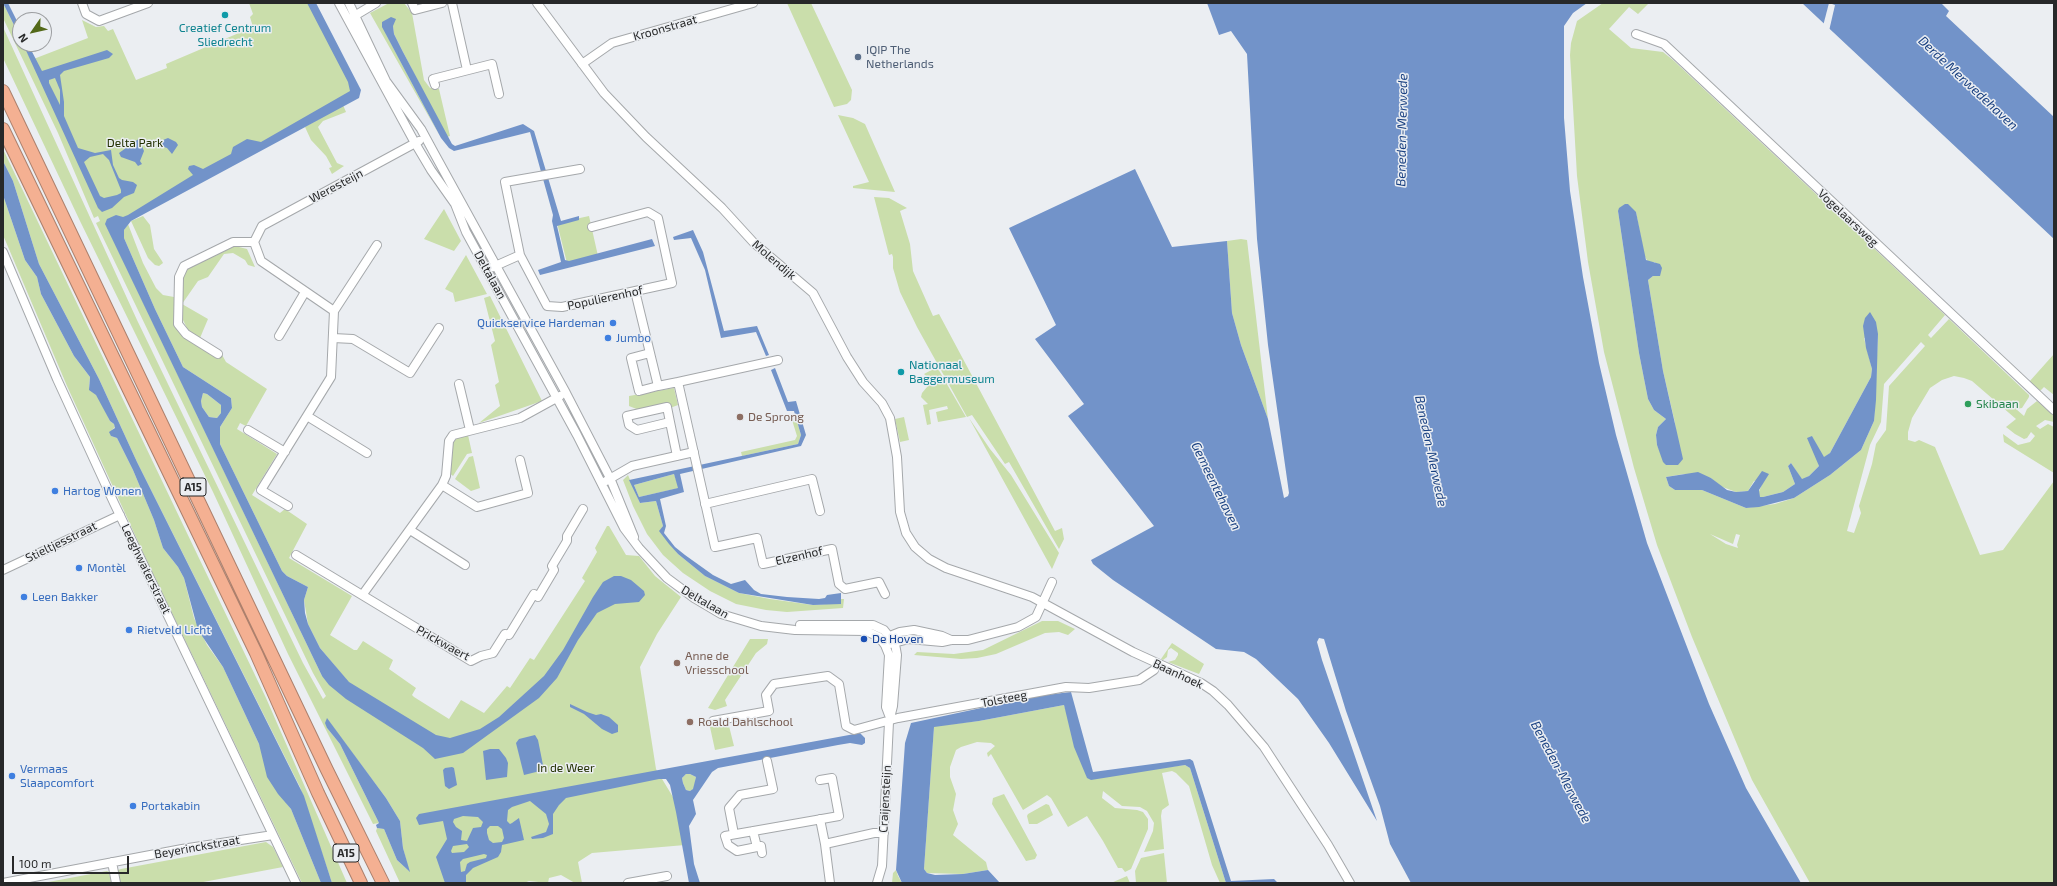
<!DOCTYPE html>
<html>
<head>
<meta charset="utf-8">
<style>
	body { margin:0 }
	#map { position:relative; width:2057px; height:886px; overflow:hidden; background:#ebeef2; font-family:"Exo 2",sans-serif }
	canvas { display:block }
	.frame { position:absolute; inset:0; border:4px solid #272829; pointer-events:none }
	.north { position:absolute; left:12px; top:12px; width:40px; height:40px; box-sizing:border-box; background:#ebeef2; border:1px solid #9d9fa2; border-radius:50%; rotate:236deg; font-size:11px; font-weight:700; line-height:16px; text-align:center; color:#272829 }
	.north::after { content:''; display:block; margin:auto; width:14px; height:18px; background:#536919; clip-path:polygon(50% 0,100% 100%,50% 72%,0 100%) }
	.scale { position:absolute; left:12px; top:856px; width:117px; height:18px; box-sizing:border-box; border:2px solid #272829; border-top:0; padding-left:5px; font-size:12px; line-height:14px; white-space:nowrap; color:#272829; -webkit-text-stroke:3px #ebeef2; paint-order:stroke }
</style>
</head>
<body>
<div id="map">
<canvas width="2057" height="886"></canvas>
<div class="frame"></div>
<div class="north">N</div>
<div class="scale">100 m</div>
</div>
<script>
const ctx = document.querySelector('canvas').getContext('2d');
ctx.lineJoin = 'round';
function fill(path, color) { ctx.fillStyle = color; ctx.fill(path, 'evenodd'); }
const poly = rows => new Path2D(rows.map(r => 'M' + r).join(''));
function trace(path, color, width, dash) { ctx.strokeStyle = color; ctx.lineWidth = width; ctx.lineCap = dash ? 'butt' : 'round'; ctx.setLineDash(dash || []); ctx.stroke(path); }
function label(font, color, halo, rows, align = 'center') {
  ctx.font = font + ' "Exo 2",sans-serif'; ctx.lineWidth = 3; ctx.setLineDash([]); ctx.textBaseline = 'middle'; ctx.strokeStyle = halo; ctx.fillStyle = color; for (const [text, x, y, turn = 0] of rows) {
    ctx.save(); ctx.translate(x, y); ctx.rotate((+turn || 0) * Math.PI / 180); ctx.textAlign = isNaN(turn) ? turn : align; if (halo) ctx.strokeText(text, 0, 0); ctx.fillText(text, 0, 0); ctx.restore();
  }
}
const green = poly([
	[3,3,20,37,20,44,23,44,31,60,88,38,82,20,96,27,104,26,108,31,113,29,136,80,167,68,166,64,253,27,250,17,253,14,249,3,310,3,359,96,108,229,322,676,346,679,320,648,308,624,304,600,308,587,287,576,282,571,220,444,220,427,232,408,231,398,183,367,155,309,124,238,124,230,128,224,143,263,156,288,163,295,174,297,177,325,221,353,226,362,267,389,246,426,240,423,237,429,277,454,252,495,280,513,285,509,307,524,289,558,352,596,330,635,354,650,357,650,363,641,393,660,389,669,416,688,412,695,414,697,449,719,461,700,484,713,507,686,510,688,530,658,534,660,585,581,582,578,597,552,595,548,607,526,609,526,626,555,639,556,655,576,681,597,657,634,640,667,656,769,676,802,685,845,592,853,578,862,582,883,575,883,561,875,549,878,548,883,529,881,524,883,400,883,376,831,377,828,384,829,397,860,409,871,403,848,400,821,386,798,327,719,327,728,340,744,379,823,373,824,288,654,213,492,80,221,3,58,3,27,137,320,303,663,323,699,326,696,313,673,96,223,100,221,98,216,94,218,58,133,3,18],
	[389,3,404,3,412,13,424,80,430,88,439,89,450,136,447,137,403,52,394,34,393,26,386,34,441,138,370,13],
	[787,3,811,3,852,90,851,100,847,104,834,107],
	[1603,3,1649,3,1638,14,1629,7,1609,29,1631,48,1663,52,1673,60,1945,315,1928,335,1931,338,1949,319,2029,395,2029,397,2022,408,2016,409,2024,416,2027,409,2037,401,2054,416,2054,422,2045,420,2036,426,2040,429,2048,424,2054,427,2054,473,2004,442,2003,434,2018,445,2030,442,2035,436,2031,432,2027,438,2024,439,2015,434,2006,427,2016,419,1972,381,1964,378,1954,376,1942,380,1930,388,1912,418,1908,432,1908,440,1915,442,1919,440,1935,447,1980,555,2003,550,2054,481,2054,883,1810,883,1752,780,1692,637,1657,545,1634,468,1604,352,1588,262,1577,176,1570,55,1571,43,1577,21],
	[1618,211,1636,212,1644,255,1648,262,1655,262,1660,276,1653,276,1648,280,1663,371,1675,423,1678,465,1666,465,1657,445,1656,435,1658,427,1666,419,1654,410,1648,399,1639,353],
	[1878,334,1874,421,1861,450,1830,475,1794,498,1775,504,1746,508,1702,490,1675,490,1669,486,1666,477,1684,474,1711,478,1720,486,1736,492,1748,491,1754,481,1762,484,1758,494,1760,497,1763,497,1783,492,1795,484,1788,466,1791,463,1802,480,1809,476,1819,466,1812,436,1821,455,1824,458,1830,453,1871,377,1872,369,1864,338],
	[1921,342,1925,346,1889,386,1886,430,1876,444,1872,464,1859,506,1861,513,1854,533,1847,531,1870,445,1881,422,1884,384],
	[1710,534,1733,544,1736,534,1740,535,1737,545,1738,548,1726,544],
	[343,105,346,112,323,121,318,127,337,163,344,166,332,174,329,168,332,167,326,156,311,140,305,127],
	[838,115,853,118,865,124,895,192,853,188,853,186,869,182],
	[3,149,266,698,347,883,332,883,300,787,137,462,99,379,39,264,13,181,3,161],
	[3,195,25,260,37,277,41,294,74,356,90,377,89,387,99,398,110,421,114,424,115,427,112,430,111,436,117,438,133,470,154,520,163,548,178,567,184,578,194,618,207,645,223,667,287,804,291,809,321,883,302,883,146,559,67,386,3,235],
	[874,197,889,198,907,208,900,211,910,244,913,271,933,316,939,314,1055,531,1062,528,1064,539,1059,549,1009,462,1005,464,972,415,967,417,917,327,900,292,893,268,893,257,892,254,889,255],
	[444,209,461,241,454,251,424,239],
	[143,216,150,225,154,249,162,261,163,263,159,266,155,265,148,258,131,221],
	[589,216,598,256,567,263,557,223],
	[1241,239,1247,240,1268,419,1241,345,1232,313,1227,241],
	[235,246,247,249,255,267,248,265,245,260,233,253,224,254,208,277,198,281,182,304,208,319,200,338,188,330,182,318,183,278,184,273,188,269],
	[466,255,487,294,455,302,453,293,445,289],
	[490,296,542,401,479,423,500,406,495,385,499,382,491,345,495,341,484,298],
	[2054,354,2054,395,2044,387,2039,392,2029,382],
	[937,367,966,417,938,422,936,412,948,409,947,406,929,410,931,424,927,425,923,405,928,404,921,397,922,393,932,381,924,374],
	[674,388,678,405,670,408,639,410,629,406,629,396],
	[203,393,207,394,221,405,221,413,217,418,209,417,202,407,201,401],
	[904,417,909,440,900,442,895,419],
	[796,418,801,435,798,444,742,456,741,452,795,440,797,436,792,420],
	[969,418,990,449,1011,475,1059,553,1052,569],
	[468,435,472,453,467,454,453,476,448,472,451,445,457,438],
	[473,456,480,488,471,491,455,479,469,457],
	[674,474,679,488,639,497,634,485],
	[628,475,640,503,656,501,663,526,660,531,678,554,705,576,739,593,770,599,813,605,841,603,841,599,844,599,843,608,787,612,766,610,736,604,710,591,683,573,663,555,647,534,633,506,623,480],
	[1042,621,1058,621,1075,629,1068,635,1059,632,1045,633,996,654,977,658,961,659,914,655,917,652,954,654,983,650],
	[750,639,768,639,767,644,756,653,725,700,727,706,715,710,708,708],
	[1172,643,1204,664,1199,674,1168,662,1175,660,1178,655,1178,653,1171,648,1168,650,1167,657,1163,660,1161,659],
	[1064,705,1087,777,1185,765,1190,768,1226,883,1220,883,1212,865,1189,786,1176,773,1172,771,1162,773,1169,805,1162,810,1161,816,1164,849,1144,852,1153,831,1154,823,1147,811,1140,807,1122,806,1103,791,1102,798,1115,808,1137,810,1143,812,1148,819,1148,829,1131,869,1125,872,1122,868,1118,868,1103,841,1087,816,1068,827,1051,798,1047,795,1023,810,991,754,988,757,987,753,995,746,991,743,977,742,961,747,956,750,950,767,950,777,956,794,953,810,958,824,953,835,986,862,988,870,963,874,927,873,924,869,934,726,979,721],
	[721,724,722,727,729,726,734,746,715,750,710,727],
	[686,774,690,774,696,777,694,789,690,791,686,790,683,783,682,778],
	[1004,794,1037,855,1035,859,1026,861,992,804,993,798],
	[1046,804,1049,805,1053,815,1037,824,1029,824,1027,816,1028,814],
	[266,842,273,847,283,867,198,883,120,883,118,870,121,869],
	[1164,853,1167,883,1136,883,1135,871,1141,858],
	[896,870,898,876,902,883,892,883,893,873],
	[107,871,109,872,111,883,43,883],
	[1127,876,1130,883,1111,883]
]);
const water = poly([
	[3,3,8,3,20,27,20,37],
	[307,3,316,3,361,90,359,98,131,221,124,230,124,238,155,309,183,367,231,398,232,408,220,427,220,444,282,571,287,576,308,587,304,600,305,613,308,624,320,648,349,682,436,735,450,738,480,729,499,717,544,676,563,650,593,597,603,582,614,576,621,576,631,580,644,591,645,595,639,602,615,604,597,613,578,640,557,678,539,698,463,753,435,759,423,748,346,699,329,685,322,676,105,224,107,219,116,215,123,217,128,215,193,175,188,169,189,166,194,165,203,169,231,154,233,147,247,139,261,142,350,91,348,82],
	[203,393,207,394,221,405,221,413,217,418,209,417,202,407,201,401],
	[1207,3,1587,3,1573,13,1564,26,1564,118,1570,191,1583,277,1599,363,1616,435,1647,543,1709,704,1746,788,1801,883,1411,883,1390,844,1380,806,1346,711,1324,639,1319,638,1317,642,1322,660,1377,821,1329,743,1298,699,1256,659,1244,652,1216,649,1113,580,1093,564,1091,560,1154,526,1068,416,1084,404,1035,339,1056,325,1009,228,1135,169,1172,247,1227,241,1232,313,1241,345,1268,419,1284,498,1288,496,1289,493,1268,345,1257,239,1247,54,1231,31,1219,35],
	[1802,3,1941,3,1949,11,1946,16,2054,117,2054,239],
	[391,17,396,19,393,26,394,34,403,52,452,144,455,146,523,124,534,131,561,221,579,216,579,220,557,226,565,260,569,261,652,239,655,246,540,275,538,270,561,262,552,221,553,215,530,132,454,151,449,148,441,138,382,27,382,22],
	[23,44,28,44,42,71,107,50,113,54,109,58,64,71,60,75,64,102,64,116,78,148,95,153,111,150,113,165,119,178,122,180,133,182,137,185,134,193,124,197,112,208,102,212,98,208],
	[55,78,60,90,60,105,49,83,49,80],
	[103,154,109,160,121,190,121,193,117,195,104,198,100,196,84,162,90,157],
	[140,138,143,140,141,144,144,151,140,161,142,164,138,166,135,162,121,157,119,153],
	[168,138,176,142,178,145,172,154,167,148,158,145,158,142],
	[3,161,13,181,39,264,99,379,137,462,304,796,332,883,321,883,291,809,278,794,267,777,259,744,223,667,198,630,184,578,178,567,163,548,154,520,133,470,117,438,111,436,109,432,115,428,114,424,110,421,96,395,89,390,90,377,74,356,41,294,37,277,25,260,3,195],
	[1625,204,1628,204,1636,212,1646,260,1660,264,1662,268,1660,276,1653,276,1648,280,1663,371,1683,459,1678,465,1666,465,1663,462,1657,445,1656,435,1658,427,1666,419,1654,410,1648,399,1639,353,1618,211,1619,208],
	[693,230,703,252,724,331,757,326,769,355,766,356,756,332,721,338,705,270,691,238,674,240,673,237],
	[1870,312,1876,322,1878,334,1876,400,1874,421,1861,450,1830,475,1794,498,1759,507,1746,508,1702,490,1675,490,1669,486,1666,477,1698,472,1711,478,1727,490,1736,492,1748,491,1762,471,1769,474,1759,490,1760,497,1763,497,1783,492,1795,484,1788,466,1791,463,1802,479,1809,476,1819,466,1807,438,1812,436,1824,457,1830,453,1871,377,1872,369,1866,348,1863,326,1865,318],
	[775,368,788,402,796,401,806,435,801,446,680,474,684,492,660,499,666,526,664,533,675,547,685,555,713,575,731,584,745,580,754,590,761,594,787,597,819,599,825,598,827,595,841,593,841,604,813,605,739,593,705,576,678,554,669,544,659,531,663,526,656,501,640,503,629,480,798,444,801,435,794,411,787,411,771,370],
	[674,474,678,488,639,497,634,485],
	[1071,692,1093,772,1190,759,1193,761,1231,881,1274,879,1277,882,1226,883,1190,768,1185,765,1091,780,1087,778,1074,747,1064,705,979,721,934,727,924,869,927,873,935,875,963,874,988,870,1000,883,902,883,896,870,905,743,911,723,1037,696],
	[570,704,587,712,596,715,601,714,609,717,618,725,618,732,612,734,602,729,584,714,570,707],
	[327,718,386,798,400,821,403,848,410,872,397,860,384,829,377,828,376,825,379,823,340,744,327,728,325,723],
	[860,733,865,738,865,743,862,745,850,743,838,745,718,768,712,772,693,800,696,814,689,826,694,864,700,883,689,883,676,812,670,785,666,779,659,779,566,798,559,805,553,814,553,834,543,838,532,839,531,837,546,832,549,824,546,814,530,801,512,807,508,810,507,821,510,824,512,823,519,818,524,840,502,845,501,852,498,857,473,868,466,875,466,883,445,883,436,857,447,839,443,821,419,825,416,818,419,814],
	[686,774,690,774,696,777,693,789,690,791,686,790,683,783,682,778],
	[463,816,478,817,483,822,481,827,473,828,467,841,461,840,462,831,456,827,453,822,454,819],
	[490,826,498,826,502,829,504,838,502,842,493,843,489,840,487,833,487,829],
	[467,844,469,847,464,852,452,853,451,851,453,846],
	[484,854,487,855,486,858,470,862,467,864,465,871,461,872,460,862,463,859],
	[535,735,538,740,544,770,524,775,516,743,519,739],
	[490,749,499,749,506,758,508,763,507,777,486,780,483,751],
	[452,767,454,768,457,785,449,789,445,786,443,770,445,768]
]);
const pier = poly([
	[1829,3,1835,5,1829,31,1823,26]
]);
const minor = poly([
	[82,3,86,14,99,21,148,3],
	[339,3,415,143,431,170,455,204,466,232,577,435,624,528,639,548,667,578,694,598,721,614,761,626,795,630,866,631,879,637,885,645,889,655,886,707,889,715],
	[349,3,386,81,421,129,434,153,566,393,610,478,634,537],
	[412,3,415,10,442,3],
	[452,3,467,70],
	[537,3,604,93,646,137,722,208,754,243,813,293,847,357,863,382,882,403,890,418,897,457,900,512,906,533,915,547,929,559,946,568,1032,597,1133,652,1201,683,1213,691,1228,705,1264,747,1328,845,1350,883],
	[351,18,376,3],
	[1636,34,1664,44,2054,410],
	[582,64,612,43,753,3],
	[435,85,433,79,492,64,499,94],
	[580,169,505,182,520,255,547,306,562,307,672,283,658,218,648,212,592,227],
	[3,252,57,379,114,503,296,883],
	[493,267,520,255],
	[635,291,650,353],
	[334,311,377,245],
	[279,336,305,292],
	[333,338,353,339,410,373,439,328],
	[218,354,186,334,178,324,179,277,184,266,233,242,254,242],
	[678,382,715,547,757,538,763,564,832,549,839,584,845,589,879,582,885,594],
	[459,384,470,430],
	[658,386,650,353,631,358,639,391,658,386,678,382,778,360],
	[307,416,367,453],
	[670,422,637,430,629,425,627,416,667,407,670,422,677,456],
	[248,430,285,452],
	[606,481,632,466,694,452],
	[442,485,477,507,528,493,520,460],
	[705,504,812,479,820,511],
	[288,506,261,490,331,377,334,311,261,261,254,242,262,226,419,141],
	[410,530,465,565],
	[296,555,471,661,481,656,493,653,505,634,509,635,534,594,538,597,554,570,552,566,567,541,567,536,583,509],
	[3,570,120,515],
	[363,594,442,485,446,476,449,441,453,435,520,418,560,396],
	[800,625,873,625,884,630,895,644,897,655,893,706,889,722,882,866,877,883],
	[888,640,890,636,900,632,914,630,942,636,951,640],
	[890,644,909,639,942,642,951,640,968,640,1018,627,1036,617,1052,582],
	[713,721,769,711,766,695,774,684,828,676,839,684,846,726,854,730,898,718,1066,687,1089,688,1139,680,1154,670],
	[820,819,825,844,874,833,884,833],
	[753,831,757,847,737,851,728,845,725,836,839,816,832,778,820,780],
	[734,834,729,808,740,795,773,789,767,761],
	[825,844,830,883],
	[757,847,761,846,762,853],
	[112,862,116,883],
	[3,883,182,849,273,835],
	[628,883,667,876]
]);
const highway = poly([
	[3,91,327,770,383,883],
	[3,129,256,653,318,793,361,883]
]);
const markers = [
	[225,15,4,"#0f9aa8"],
	[858,57,4,"#5c6f8a"],
	[613,323,4,"#3f7fe0"],
	[608,338,4,"#3f7fe0"],
	[901,372,4,"#0f9aa8"],
	[1968,404,4,"#2e9e5b"],
	[740,417,4,"#8d6e63"],
	[55,491,4,"#3f7fe0"],
	[79,568,4,"#3f7fe0"],
	[24,597,4,"#3f7fe0"],
	[129,630,4,"#3f7fe0"],
	[864,639,4,"#1a4fb4"],
	[677,663,4,"#8d6e63"],
	[690,722,4,"#8d6e63"],
	[12,776,4,"#3f7fe0"],
	[133,806,4,"#3f7fe0"]
];
const shields = [
	[193,487,26],
	[346,853,26]
];
const shieldNames = [
	["A15",193,487],
	["A15",346,853]
];
const cultureNames = [
	["Creatief Centrum",225,28],
	["Sliedrecht",225,42],
	["Nationaal",909,365,"left"],
	["Baggermuseum",909,379,"left"]
];
const streetNames = [
	["Kroonstraat",665,28,-16],
	["Weresteijn",336,186,-28],
	["Vogelaarsweg",1848,218,43],
	["Molendijk",774,260,41],
	["Deltalaan",490,275,61],
	["Populierenhof",605,298,-12],
	["Stieltjesstraat",61,542,-26],
	["Elzenhof",799,556,-13],
	["Leeghwaterstraat",146,569,64],
	["Deltalaan",705,602,30],
	["Prickwaert",443,643,29],
	["Baanhoek",1178,674,25],
	["Tolsteeg",1004,699,-11],
	["Craijensteijn",885,799,-87],
	["Beyerinckstraat",197,847,-10]
];
const serviceNames = [
	["IQIP The",866,50],
	["Netherlands",866,64]
];
const parkNames = [
	["Delta Park",135,143],
	["In de Weer",566,768]
];
const shopNames = [
	["Quickservice Hardeman",605,323,"right"],
	["Jumbo",616,338],
	["Hartog Wonen",63,491],
	["Montèl",87,568],
	["Leen Bakker",32,597],
	["Rietveld Licht",137,630],
	["Vermaas",20,769],
	["Slaapcomfort",20,783],
	["Portakabin",141,806]
];
const leisureNames = [
	["Skibaan",1976,404]
];
const educationNames = [
	["De Sprong",748,417],
	["Anne de",685,656],
	["Vriesschool",685,670],
	["Roald Dahlschool",698,722]
];
const transitNames = [
	["De Hoven",872,639]
];
const waterNames = [
	["Derde Merwedehaven",1968,83,43],
	["Beneden-Merwede",1402,130,-89],
	["Beneden-Merwede",1431,451,78],
	["Gemeentehaven",1216,486,64],
	["Beneden-Merwede",1561,772,62]
];
fill(green, '#cadeab');
fill(water, '#7293c9');
fill(pier, '#ebeef2');
trace(minor, '#a5a8ab', 10);
trace(highway, '#ac806d', 14);
trace(minor, '#fff', 8);
trace(highway, '#f4b092', 12);
for (const [x, y, r, color] of markers) { const dot = new Path2D(); dot.arc(x, y, r, 0, 2 * Math.PI); ctx.fillStyle = color; ctx.fill(dot); trace(dot, '#ebeef2', 1.5); }
for (const [x, y, w] of shields) { const box = new Path2D(); box.roundRect(x - w / 2, y - 9, w, 18, 3); ctx.fillStyle = '#ebeef2'; ctx.fill(box); trace(box, '#272829', 1); }
label('bold 11px', '#272829', null, shieldNames);
label('12px', '#0d838f', '#ebeef2', cultureNames);
label('12px', '#272829', '#ebeef2', streetNames);
label('12px', '#4e5e75', '#ebeef2', serviceNames, 'left');
label('12px', '#233101', '#ebeef2', parkNames);
label('12px', '#366cbe', '#ebeef2', shopNames, 'left');
label('12px', '#27864d', '#ebeef2', leisureNames, 'left');
label('12px', '#785e54', '#ebeef2', educationNames, 'left');
label('12px', '#164399', '#ebeef2', transitNames, 'left');
label('italic 13px', '#194081', '#ebeef2', waterNames);
</script>
</body>
</html>
